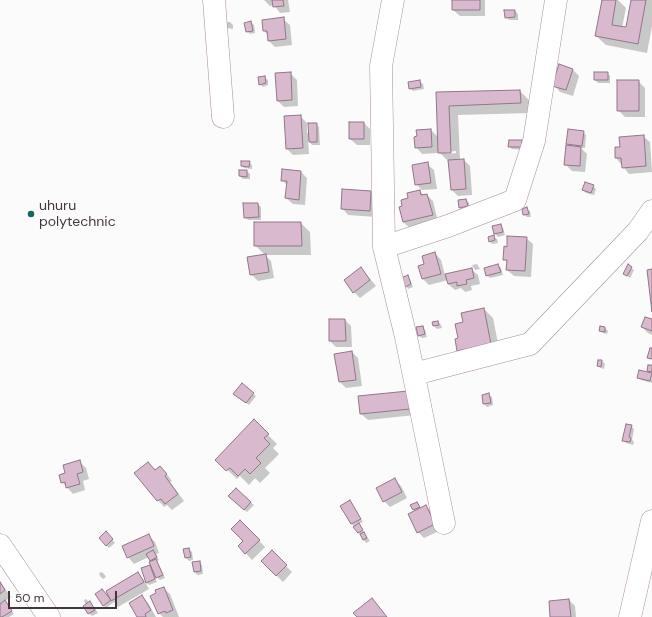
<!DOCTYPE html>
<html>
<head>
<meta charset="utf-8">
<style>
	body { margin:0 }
	#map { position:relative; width:652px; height:617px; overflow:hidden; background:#fbfbfb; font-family:"DM Sans",sans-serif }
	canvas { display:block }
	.scale { position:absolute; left:8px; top:591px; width:109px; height:18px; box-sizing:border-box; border:2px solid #43363e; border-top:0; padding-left:5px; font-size:12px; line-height:14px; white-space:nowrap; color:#43363e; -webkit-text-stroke:3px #fbfbfb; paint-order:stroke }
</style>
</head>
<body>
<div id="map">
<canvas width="652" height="617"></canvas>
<div class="scale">50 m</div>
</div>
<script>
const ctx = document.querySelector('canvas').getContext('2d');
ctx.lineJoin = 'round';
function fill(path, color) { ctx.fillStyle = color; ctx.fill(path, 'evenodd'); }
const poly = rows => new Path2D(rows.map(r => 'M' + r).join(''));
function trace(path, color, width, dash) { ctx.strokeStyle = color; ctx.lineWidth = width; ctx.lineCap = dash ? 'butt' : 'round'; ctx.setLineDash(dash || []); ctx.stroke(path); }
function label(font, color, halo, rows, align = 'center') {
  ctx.font = font + ' "DM Sans",sans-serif'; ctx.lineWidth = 3; ctx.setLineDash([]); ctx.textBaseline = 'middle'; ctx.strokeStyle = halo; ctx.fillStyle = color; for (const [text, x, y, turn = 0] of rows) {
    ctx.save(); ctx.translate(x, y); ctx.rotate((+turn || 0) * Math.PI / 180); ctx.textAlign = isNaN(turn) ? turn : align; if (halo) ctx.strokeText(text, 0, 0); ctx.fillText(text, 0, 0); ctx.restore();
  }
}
const shadow = poly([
	[264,0,288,0,290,12,280,13,274,5,270,6],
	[453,0,485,0,485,16,460,16,453,10],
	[603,0,618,0,626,8,622,28,626,28,632,0,652,0,652,26,647,53,606,45,596,36],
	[515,11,518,14,518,20,509,20,506,17],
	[283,19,290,25,292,45,275,47,269,41,268,35,264,31],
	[224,22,230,22,233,25,233,29,227,28,224,25],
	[251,22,254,25,255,33,250,34,247,31],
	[573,70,579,76,573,96,560,92,554,85],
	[290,73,297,80,298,106,284,107,278,101],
	[607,73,610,76,610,83,598,83,595,80],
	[265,78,268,80,268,85,263,87,260,84],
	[638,81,645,88,645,117,625,117,618,110],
	[420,82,423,84,424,89,413,91,410,88],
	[520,91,529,100,530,113,458,115,460,160,464,160,470,166,472,195,458,196,452,190,449,162,438,151,438,153,422,154,416,147,431,130,439,138,437,93],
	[456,151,456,153,447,154,447,152],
	[300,116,307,123,307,133,309,133,316,124,319,127,320,145,312,145,308,140,309,154,293,155,287,149,285,117],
	[364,123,370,129,370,145,357,145,350,139],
	[583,132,586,135,585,148,581,148,587,154,585,172,572,171,565,164,571,147,567,144],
	[643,136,650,142,652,172,629,174,616,158,621,148],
	[521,141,524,144,524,150,512,149,509,146],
	[249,162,252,165,252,169,244,168,242,166],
	[427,164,434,170,437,189,422,190,416,184],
	[247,171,250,174,250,179,243,179,240,176],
	[301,172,307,178,305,205,293,204,286,198,287,185,282,180],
	[593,186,596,189,594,195,586,193,583,190],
	[420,191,424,196,427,195,433,201,438,222,410,228,403,222,400,207,403,207,410,199],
	[371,192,377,199,376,217,348,215,342,208],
	[466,200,469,203,470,209,463,210,460,208],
	[258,204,261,207,261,220,248,220,245,217],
	[527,209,530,211,531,217,527,217,524,215],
	[301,223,310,232,311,255,265,255,271,261,274,278,258,281,251,274,265,255,255,245],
	[500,225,503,228,505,235,498,237,495,234,494,226],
	[494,237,497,239,498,243,492,244,490,241],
	[526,238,533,244,531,277,514,276,507,270,508,263,504,259,508,248],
	[435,253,441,260,445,275,471,269,478,275,480,284,471,286,472,290,465,292,461,288,455,290,448,284,448,280,429,285,423,279,419,267,426,265],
	[477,264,480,269,475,270,472,265],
	[498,265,501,268,503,275,490,278,487,275],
	[361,268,376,286,360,298,354,292],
	[631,268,634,270,630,278,624,274],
	[408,277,410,280,413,287,408,289,406,286],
	[484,309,493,318,500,353,468,360,458,351,459,339,464,323],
	[345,320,351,326,352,347,336,347,330,341],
	[652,321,652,335,648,333,642,327],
	[438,322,441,325,442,328,437,329,434,326,434,323],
	[422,327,425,330,427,337,422,338,419,336],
	[605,328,608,331,607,334,603,333,600,330],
	[352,352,358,358,362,386,346,388,340,382],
	[602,361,605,364,604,369,601,368,598,365],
	[652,374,652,383,641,380,638,377],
	[407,392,415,415,368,420,361,414,360,397],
	[253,394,256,396,249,405,238,397],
	[489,395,492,397,493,405,487,407,484,404],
	[254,421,277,444,273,448,279,454,265,468,270,473,260,483,255,478,249,485,240,476,237,479,217,460],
	[631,426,634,429,632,440,634,442,633,445,626,443,623,440],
	[80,462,86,468,89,479,83,481,85,490,73,494,62,482,66,473],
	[148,463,156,470,166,473,172,481,170,482,184,501,172,510,167,505,164,507,135,473],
	[395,480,401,486,407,498,390,507,384,501],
	[236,489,254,505,247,512,230,496],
	[350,502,363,522,358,524,370,541,366,543,352,524,342,506],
	[417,503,421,509,426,506,432,512,441,530,424,538,418,532,415,511,412,505],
	[240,521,265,547,252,560,239,546,244,541],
	[148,535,155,542,159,553,156,554,159,560,157,561,165,578,160,580,154,575,157,582,149,585,146,582,150,566,154,571,153,562,149,557,134,564,128,557],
	[109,536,115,543,109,548,100,538],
	[189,549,192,552,193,560,189,561,186,558,184,550],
	[272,552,292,572,283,582,262,561],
	[199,562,202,565,203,574,197,575,195,572],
	[102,572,105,575,106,577,103,579,100,576,99,573],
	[137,574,144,580,149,589,118,607,114,602,106,608,103,605,105,593,111,601],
	[0,581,11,597,5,601,14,614,9,617,0,617],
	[163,588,170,594,179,617,163,617,159,613],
	[142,597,148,603,156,617,138,617],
	[86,599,93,606,98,613,92,616,89,613,86,605,85,603,84,600],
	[569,600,575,606,576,617,551,617]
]);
const building = poly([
	[272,0,283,0,284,6,273,7,272,0],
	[452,0,480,0,480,10,452,10,452,0],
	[602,0,616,0,612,25,626,27,631,0,646,0,638,44,595,36,602,0],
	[504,10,515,10,515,17,505,18,504,10],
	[284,17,286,39,268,41,267,31,263,31,262,20,284,17],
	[251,21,253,31,246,32,244,23,251,21],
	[559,64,573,69,566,90,552,86,559,64],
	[291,72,292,100,277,101,275,73,291,72],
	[594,72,608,72,608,80,594,80,594,72],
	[265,76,266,83,259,85,258,77,265,76],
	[420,80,421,87,409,89,408,82,420,80],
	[617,80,639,80,639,111,617,111,617,80],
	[520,90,521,103,449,106,451,153,438,153,436,92,520,90],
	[301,115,303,148,286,149,284,116,301,115],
	[349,122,364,122,364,139,349,139,349,122],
	[308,123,317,123,317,142,309,142,308,123],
	[431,129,432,147,415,148,414,137,417,136,416,130,431,129],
	[568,129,584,131,582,146,566,144,568,129],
	[644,135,646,166,622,168,621,158,615,158,615,147,620,147,619,137,644,135],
	[509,140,522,140,522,147,508,147,509,140],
	[566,145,581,147,580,166,564,165,566,145],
	[464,159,466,189,451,190,448,160,464,159],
	[241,161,250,161,249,167,241,166,241,161],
	[428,162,431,183,415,185,412,165,428,162],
	[282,169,301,171,299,200,285,198,287,181,281,181,282,169],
	[239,170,247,170,247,177,239,176,239,170],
	[585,182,594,185,591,193,582,190,585,182],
	[342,189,371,191,370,211,341,209,342,189],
	[420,190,421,195,427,194,433,215,403,222,399,207,402,206,401,200,408,198,407,193,420,190],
	[466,199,468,206,459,208,458,200,466,199],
	[243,203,258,203,259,217,244,218,243,203],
	[527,207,529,214,523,215,522,209,527,207],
	[254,222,301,222,302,246,254,246,254,222],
	[501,224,503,232,494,234,492,226,501,224],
	[494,235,495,240,489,242,488,237,494,235],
	[507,236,527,237,525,271,506,270,507,260,503,260,504,246,507,247,507,236],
	[435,252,441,274,422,279,418,266,424,264,422,256,435,252],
	[266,254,269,272,250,275,247,257,266,254],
	[498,264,501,272,486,276,484,268,498,264],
	[628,264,632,267,627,276,623,274,628,264],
	[361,267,370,280,353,293,344,280,361,267],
	[472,268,474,278,466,280,467,284,457,286,457,282,448,284,445,274,472,268],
	[652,269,652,312,647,270,652,269],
	[408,275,411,284,405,287,401,278,408,275],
	[484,308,491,344,457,351,455,339,458,338,455,324,463,322,461,313,484,308],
	[645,317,652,319,652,331,641,327,645,317],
	[329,319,345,319,346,341,329,341,329,319],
	[438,321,439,325,433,326,432,322,438,321],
	[423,326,425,334,418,336,416,327,423,326],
	[600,326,605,327,605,332,599,331,600,326],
	[650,348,652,348,652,359,647,358,650,348],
	[352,351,356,380,339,382,334,354,352,351],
	[598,360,602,360,601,367,597,366,598,360],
	[648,365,652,365,652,372,647,371,648,365],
	[639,370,652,373,650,381,637,378,639,370],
	[242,383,254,393,246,403,233,394,242,383],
	[408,391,410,409,360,414,358,396,408,391],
	[489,393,491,403,483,404,482,395,489,393],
	[254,419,269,434,264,438,270,444,256,458,261,463,250,474,245,469,238,476,230,468,226,471,215,460,254,419],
	[626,424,632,425,629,437,631,438,630,442,622,441,626,424],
	[80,460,83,472,77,474,80,484,66,488,65,482,61,483,59,475,65,473,63,465,80,460],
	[148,462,155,470,160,466,167,474,165,476,178,494,165,504,161,499,157,501,134,473,148,462],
	[395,478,402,492,383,502,376,488,395,478],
	[236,488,251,502,244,510,228,496,236,488],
	[350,500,361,519,351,524,340,506,350,500],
	[417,502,420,507,413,510,410,505,417,502],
	[426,505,435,524,417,533,408,514,426,505],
	[240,520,260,540,245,554,238,546,243,541,231,529,240,520],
	[359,523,363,530,358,533,353,527,359,523],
	[106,531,113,539,106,546,99,538,106,531],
	[364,532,367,538,363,540,360,534,364,532],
	[149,534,154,546,127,558,122,546,149,534],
	[189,548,191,557,185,558,183,549,189,548],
	[153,550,157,557,150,561,146,554,153,550],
	[272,550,287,565,276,576,261,561,272,550],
	[156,559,163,575,156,578,149,562,156,559],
	[200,561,201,571,194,572,192,562,200,561],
	[150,565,155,579,146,583,141,568,150,565],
	[138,572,144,582,111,601,106,591,138,572],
	[0,582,5,590,0,594,0,582],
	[164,587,173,610,166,613,165,611,158,614,150,596,156,593,155,590,164,587],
	[102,589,111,600,103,606,95,594,102,589],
	[142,595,151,610,145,614,146,617,137,617,129,603,142,595],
	[372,598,387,617,357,617,353,613,372,598],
	[569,599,571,617,550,617,549,601,569,599],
	[5,600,12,611,2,617,0,617,0,604,5,600],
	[90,601,95,610,88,614,83,606,90,601]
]);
const minor = poly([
	[214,0,223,117],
	[393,0,381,66,384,247,406,337,444,523],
	[384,247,448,226,515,200,534,141,556,0],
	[414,374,530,344,638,231,652,211],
	[0,545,49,617],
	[630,617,652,521]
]);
const markers = [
	[31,214,4,"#186561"]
];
const poiNames = [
	["uhuru",39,206],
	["polytechnic",39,222]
];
fill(shadow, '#0003');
fill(building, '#d8b9cd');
trace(building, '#937689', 1);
trace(minor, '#aa8c9f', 23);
trace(minor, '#fff', 22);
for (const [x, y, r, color] of markers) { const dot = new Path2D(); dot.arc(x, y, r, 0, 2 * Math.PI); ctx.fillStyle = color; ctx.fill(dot); trace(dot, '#fbfbfb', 1.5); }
label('14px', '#43363e', '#fbfbfb', poiNames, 'left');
</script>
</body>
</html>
